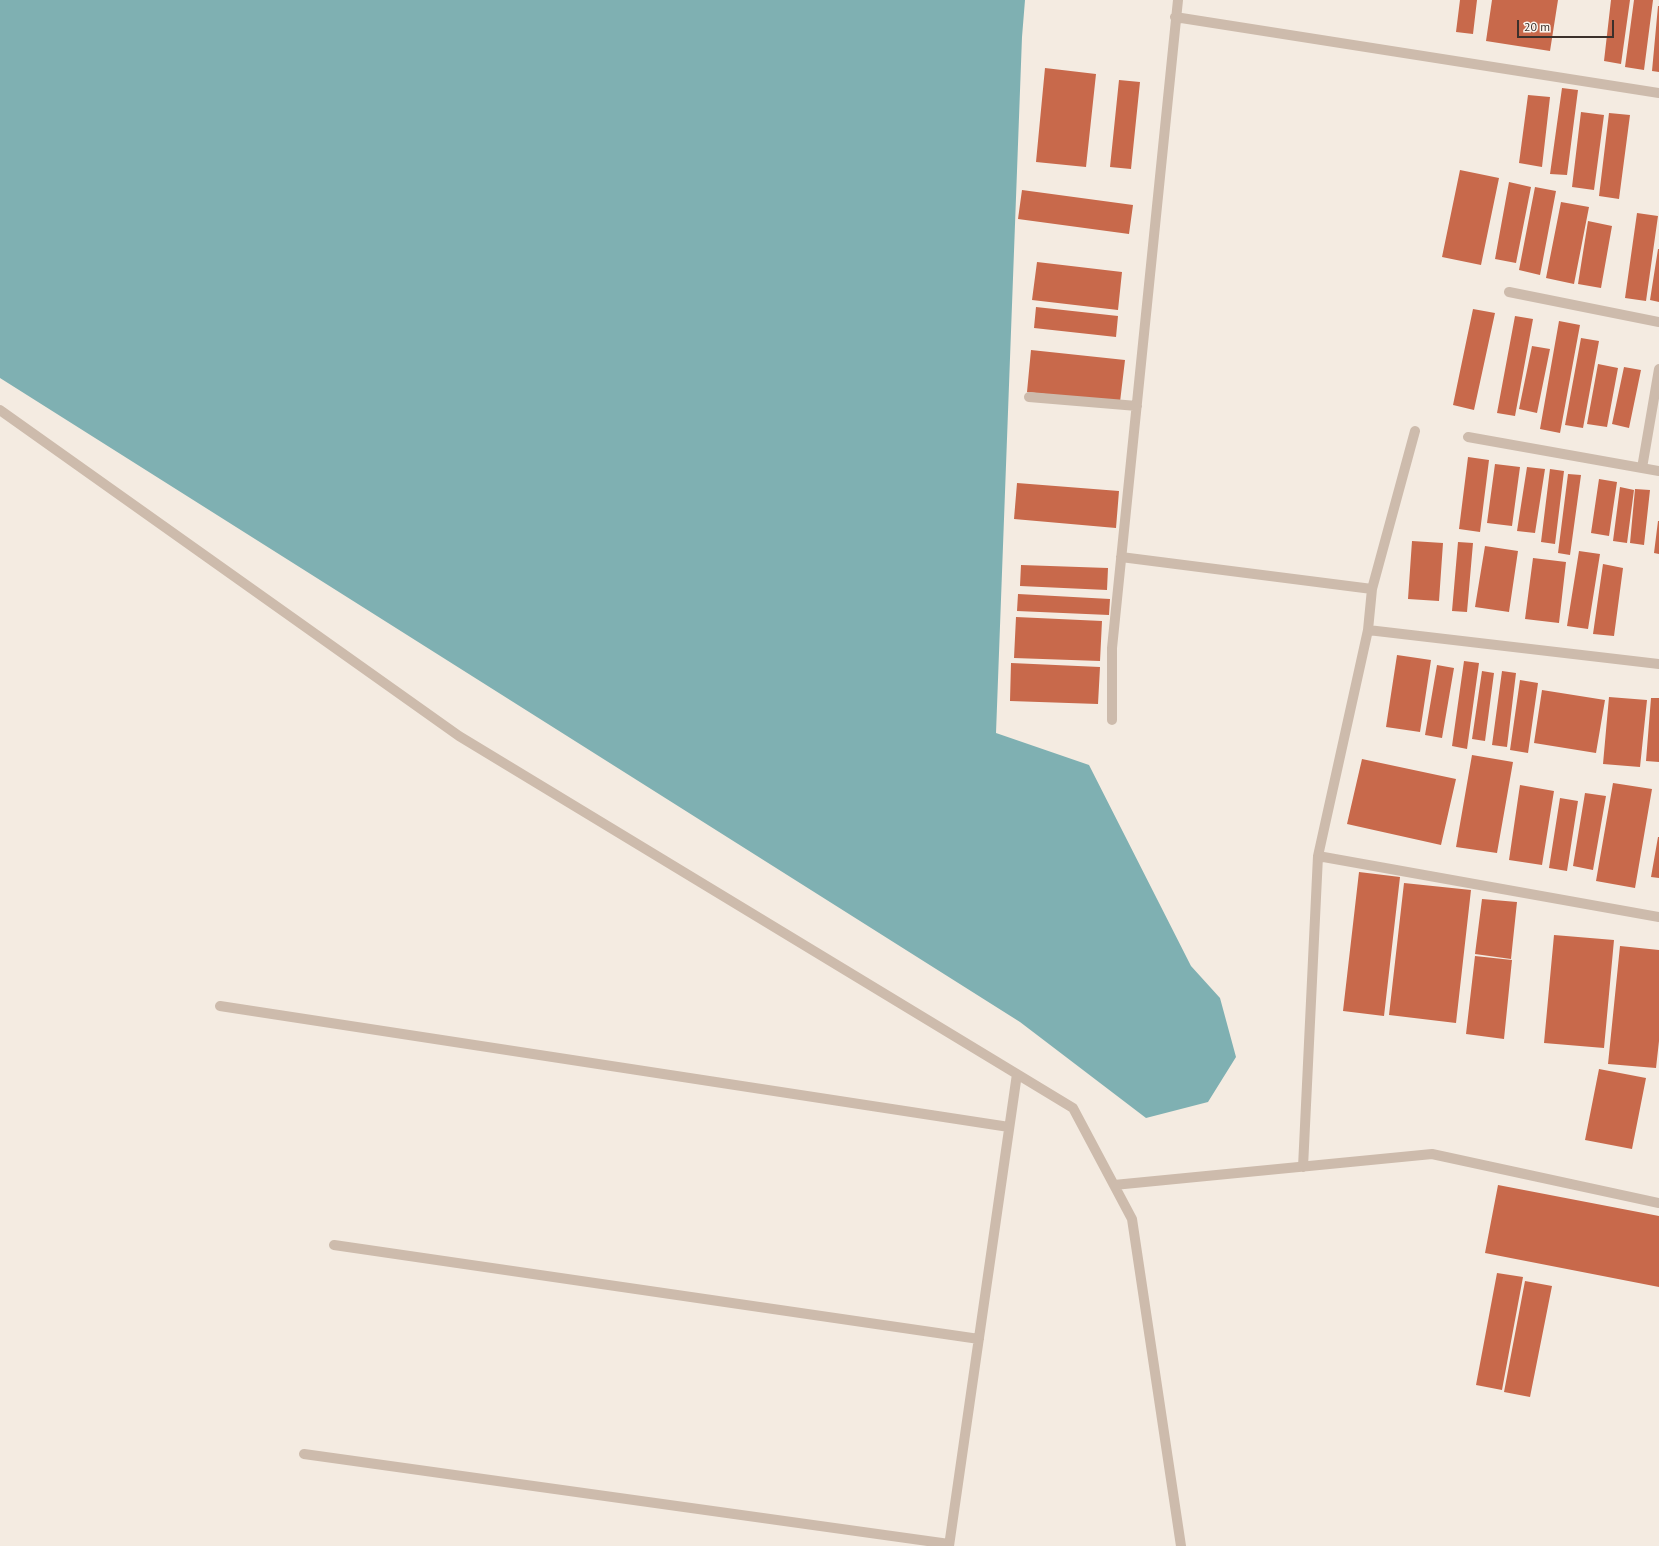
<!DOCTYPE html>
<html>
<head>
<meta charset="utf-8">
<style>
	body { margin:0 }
	#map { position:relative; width:1659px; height:1546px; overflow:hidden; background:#f4ebe1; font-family:"PT Sans",sans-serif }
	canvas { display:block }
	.scale { position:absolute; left:1517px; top:20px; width:97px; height:18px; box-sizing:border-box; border:2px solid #3b302b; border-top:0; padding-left:5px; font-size:12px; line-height:14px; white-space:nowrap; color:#3b302b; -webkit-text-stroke:3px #fbf5ee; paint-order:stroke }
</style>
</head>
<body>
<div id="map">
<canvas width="1659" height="1546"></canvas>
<div class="scale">20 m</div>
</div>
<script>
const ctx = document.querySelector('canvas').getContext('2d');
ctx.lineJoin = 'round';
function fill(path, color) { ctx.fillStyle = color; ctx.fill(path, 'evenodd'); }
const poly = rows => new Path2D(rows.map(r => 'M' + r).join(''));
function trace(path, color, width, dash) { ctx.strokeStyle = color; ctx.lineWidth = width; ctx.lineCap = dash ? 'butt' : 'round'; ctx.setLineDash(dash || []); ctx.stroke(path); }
const water = poly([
	[0,0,1025,0,1022,37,996,733,1089,765,1191,966,1220,998,1236,1057,1208,1102,1146,1118,1020,1022,0,378]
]);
const building = poly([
	[1460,0,1477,0,1473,34,1456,32],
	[1492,0,1558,0,1550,51,1486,41],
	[1611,0,1630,0,1621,64,1604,61],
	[1634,0,1653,0,1644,70,1625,67],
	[1658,6,1659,6,1659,72,1652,71],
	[1045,68,1096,74,1086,167,1036,162],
	[1119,80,1140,82,1131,169,1110,167],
	[1562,88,1578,90,1567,175,1550,174],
	[1528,95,1550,97,1542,167,1519,163],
	[1581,112,1604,115,1594,190,1572,187],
	[1609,113,1630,115,1619,199,1599,196],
	[1460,170,1499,178,1481,265,1442,257],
	[1509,182,1531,187,1516,263,1495,259],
	[1535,187,1556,191,1540,275,1519,270],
	[1022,190,1133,205,1129,234,1018,219],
	[1561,202,1589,207,1574,284,1546,278],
	[1637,213,1658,216,1646,301,1625,298],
	[1588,221,1612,226,1601,288,1578,284],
	[1658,249,1659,249,1659,302,1650,300],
	[1037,262,1122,272,1118,310,1032,300],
	[1036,307,1118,316,1116,337,1034,328],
	[1473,309,1495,313,1474,410,1453,405],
	[1515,316,1533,319,1515,416,1497,413],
	[1559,321,1580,325,1560,433,1540,429],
	[1581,338,1599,341,1583,428,1565,425],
	[1532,346,1550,349,1537,413,1519,409],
	[1031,350,1125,360,1120,402,1027,392],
	[1598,364,1618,368,1607,427,1587,424],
	[1624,367,1641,370,1629,428,1612,424],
	[1468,457,1489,460,1480,532,1459,529],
	[1495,464,1520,467,1512,526,1487,523],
	[1527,467,1545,469,1535,533,1517,531],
	[1550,469,1564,471,1555,544,1541,542],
	[1568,474,1581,475,1570,555,1558,553],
	[1599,479,1617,482,1609,536,1591,533],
	[1017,483,1119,491,1116,528,1014,519],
	[1620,487,1634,490,1627,543,1613,541],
	[1635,489,1650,490,1644,545,1630,543],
	[1658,521,1659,521,1659,554,1654,553],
	[1412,541,1443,543,1439,601,1408,599],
	[1458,542,1473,543,1467,612,1452,611],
	[1485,546,1518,551,1509,612,1475,607],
	[1579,551,1600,554,1588,629,1567,626],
	[1533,558,1566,562,1559,623,1525,619],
	[1603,564,1623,568,1614,636,1593,634],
	[1021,565,1108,568,1107,590,1020,586],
	[1018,594,1110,599,1109,615,1017,611],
	[1016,617,1102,621,1100,661,1014,658],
	[1397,655,1431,660,1420,732,1386,727],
	[1464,661,1479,663,1467,749,1452,746],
	[1011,663,1100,667,1098,704,1010,701],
	[1437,665,1454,668,1442,738,1425,735],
	[1482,671,1494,673,1485,741,1472,739],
	[1502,671,1516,673,1507,747,1492,745],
	[1520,680,1538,683,1528,753,1510,750],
	[1542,690,1605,700,1596,753,1534,743],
	[1609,697,1647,700,1640,767,1603,764],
	[1651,698,1659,698,1659,762,1646,761],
	[1472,755,1513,762,1497,853,1456,847],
	[1362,759,1456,779,1441,845,1347,824],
	[1613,783,1652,789,1635,888,1596,881],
	[1520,785,1554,791,1542,865,1509,860],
	[1585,793,1606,796,1593,870,1573,866],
	[1560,798,1578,801,1567,871,1549,868],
	[1658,837,1659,837,1659,878,1651,877],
	[1359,872,1400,877,1384,1016,1343,1011],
	[1404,883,1471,890,1456,1023,1389,1015],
	[1482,899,1517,902,1511,959,1475,954],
	[1554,935,1614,940,1604,1048,1544,1043],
	[1620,946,1659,950,1659,1041,1656,1068,1608,1064],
	[1475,956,1512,960,1504,1039,1466,1034],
	[1599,1069,1646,1078,1632,1149,1585,1140],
	[1498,1185,1659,1216,1659,1287,1485,1253],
	[1497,1273,1523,1277,1502,1390,1476,1385],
	[1525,1281,1552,1286,1530,1397,1504,1392]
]);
const minor = poly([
	[1175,17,1659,93],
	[1509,292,1659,322],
	[1029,397,1137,406],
	[0,410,459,736,1073,1108,1132,1219,1181,1546],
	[1468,437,1659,471],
	[1642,468,1659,369],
	[1121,557,1372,589],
	[1368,630,1659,664],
	[1112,720,1112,648,1178,0],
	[1318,856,1659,917],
	[220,1006,1009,1127],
	[1303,1167,1318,856,1368,630,1372,589,1415,431],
	[1114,1185,1432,1154,1659,1203],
	[334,1245,979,1339],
	[304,1454,949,1544],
	[949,1546,1017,1074]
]);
fill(water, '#7fb0b2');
fill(building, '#c8694b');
trace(minor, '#cdbbac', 10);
</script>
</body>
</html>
